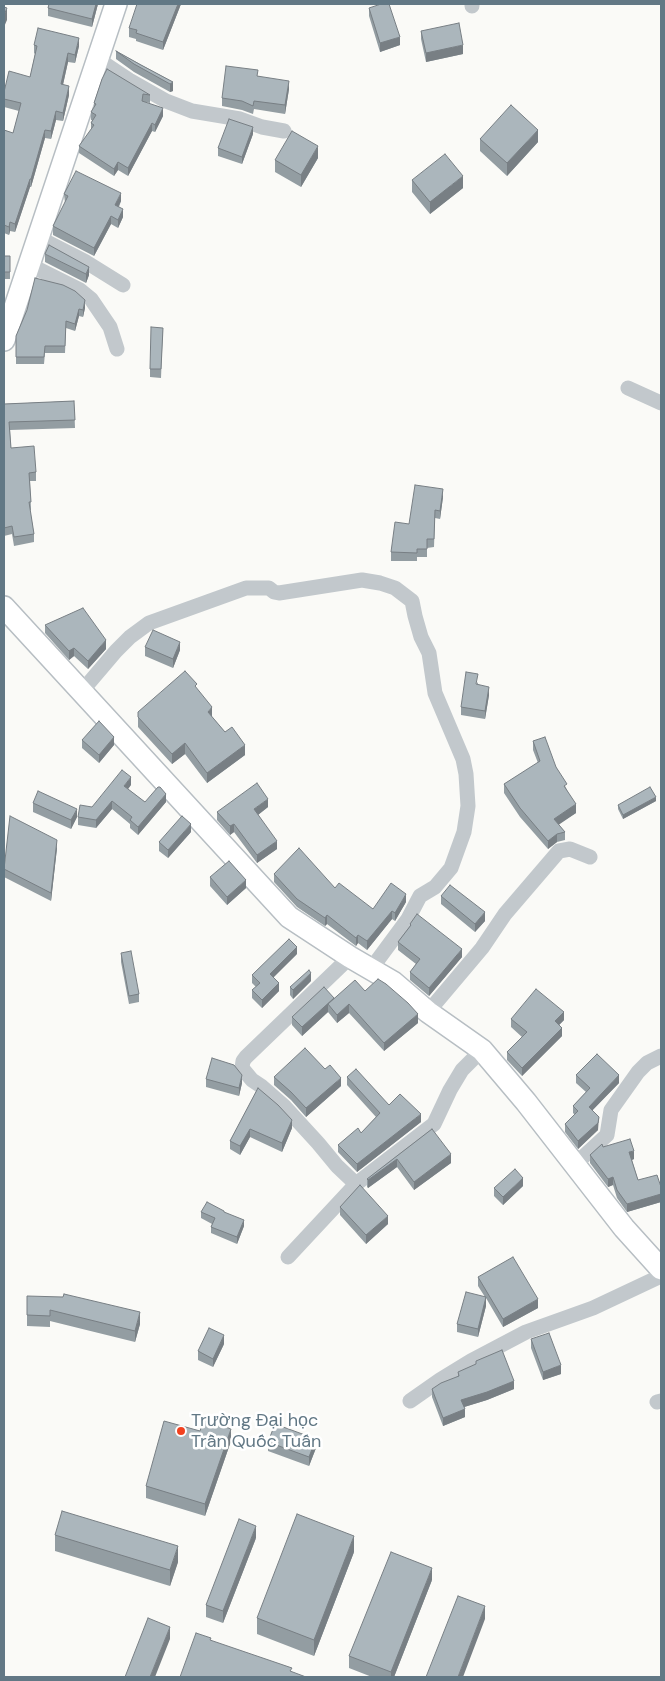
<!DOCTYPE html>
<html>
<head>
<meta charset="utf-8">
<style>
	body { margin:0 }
	#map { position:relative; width:665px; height:1681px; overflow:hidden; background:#fafaf7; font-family:"DM Sans",sans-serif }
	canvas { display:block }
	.frame { position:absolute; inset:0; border:5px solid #627885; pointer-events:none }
</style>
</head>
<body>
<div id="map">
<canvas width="665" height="1681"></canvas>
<div class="frame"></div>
</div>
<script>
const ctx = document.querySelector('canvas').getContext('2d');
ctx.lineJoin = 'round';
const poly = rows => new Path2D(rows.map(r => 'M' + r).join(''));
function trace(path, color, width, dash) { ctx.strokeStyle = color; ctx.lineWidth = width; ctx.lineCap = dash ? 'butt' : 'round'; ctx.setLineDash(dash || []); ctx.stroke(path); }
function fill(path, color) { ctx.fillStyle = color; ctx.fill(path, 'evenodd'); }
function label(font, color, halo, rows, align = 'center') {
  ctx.font = font + ' "DM Sans",sans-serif'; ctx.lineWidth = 5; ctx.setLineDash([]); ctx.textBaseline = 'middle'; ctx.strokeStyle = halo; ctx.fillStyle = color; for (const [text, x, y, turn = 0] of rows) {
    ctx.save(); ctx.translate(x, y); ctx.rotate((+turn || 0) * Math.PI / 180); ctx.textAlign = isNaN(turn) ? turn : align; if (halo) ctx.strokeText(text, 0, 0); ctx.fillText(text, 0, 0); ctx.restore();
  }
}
const street = poly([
	[472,4,472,6],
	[99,60,129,80,166,101,192,111,240,119,262,127,284,131],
	[39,238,86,262,123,285],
	[30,265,80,290,91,299,110,327,117,349],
	[628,388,661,403],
	[82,691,116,651,130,637,149,623,246,588,269,588,274,592,279,593,362,580,380,583,395,588,412,601,415,616,421,637,429,653,435,693,463,759,466,774,468,806,464,832,451,868,435,887,420,896,408,919,371,969],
	[350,957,246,1057,243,1061,242,1068,252,1080,261,1086,285,1107,318,1143,337,1166,356,1184],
	[428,1012,482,948,505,914,559,851,570,849,590,857],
	[574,1163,582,1158,607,1135,611,1110,638,1072,647,1063,661,1056],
	[288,1257,356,1184,434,1124,450,1090,462,1070,482,1050],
	[410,1401,440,1380,471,1361,526,1332,593,1308,661,1276],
	[657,1402,661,1401]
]);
const secondary = poly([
	[4,340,116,4],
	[4,607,289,917,350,957,393,982,428,1012,482,1050,526,1102,624,1228,661,1269]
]);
const wall = poly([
	[49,4,98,4,92,27,48,16,48,8],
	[181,4,163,50,136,41,136,39,129,37,129,28],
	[369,8,400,45,380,52,369,16],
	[421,31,463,54,426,62,421,39],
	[34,45,79,46,75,63,68,62,63,85,69,95,63,121,56,120,51,139,45,138,31,187,30,187,15,232,10,231,9,235,4,233,4,130,13,133,19,111,4,107,4,92,30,77,35,54,34,53],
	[116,51,173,82,173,91,170,92,134,72,116,59],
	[258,76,289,89,285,114,254,109,253,114,242,110,222,106,222,98],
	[102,79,150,95,150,103,145,102,163,116,155,132,152,131,128,176,118,170,114,176,79,153,79,146,91,130,91,123,92,120,91,120,91,112,94,108,94,103],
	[253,134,242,164,218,156,218,148],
	[480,139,538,142,507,176,480,151],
	[318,158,301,187,275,172,275,160],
	[412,180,463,188,430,214,412,192],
	[64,194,121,201,119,207,123,217,118,228,111,224,94,256,53,235,53,226,65,203],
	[45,254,89,275,86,283,45,262],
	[4,256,10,256,10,279,4,279],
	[85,308,83,317,79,316,75,331,66,328,65,353,45,353,44,364,16,364,16,336,27,310],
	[163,328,161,378,150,377,150,369],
	[74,401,75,428,10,430,11,448,36,472,36,481,30,481,31,510,30,510,34,534,34,542,14,546,12,534,4,536,4,404],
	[443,497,440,519,435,518,434,547,427,548,427,557,417,557,417,561,391,561,391,552,409,524],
	[45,625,106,649,88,669,74,656,69,660,45,633],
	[145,647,180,650,173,668,145,656],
	[478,682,478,685,489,695,485,719,461,715,461,707],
	[197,689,212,717,245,755,207,783,185,754,172,764,138,727,138,712],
	[82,740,114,745,99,763,82,748],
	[533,741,556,767,567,790,576,813,558,824,565,832,565,840,557,842,548,849,520,817,504,793,504,784,538,763,533,750],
	[131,785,128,789,145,802,166,802,138,835,130,828,130,824,112,809,96,828,78,825,78,817,92,807],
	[656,801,623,819,618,809,618,805],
	[33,803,77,817,71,829,33,812],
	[268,807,258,815,277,849,257,863,234,832,230,835,217,820,217,812],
	[191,832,168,858,159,851,159,842],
	[57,848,51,901,4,877,4,868],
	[274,874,335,888,373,909,406,902,395,921,392,919,367,950,358,943,356,946,327,924,325,926,297,907,274,882],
	[210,877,246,888,227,905,210,886],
	[441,896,485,921,475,932,441,904],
	[410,924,462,957,429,996,410,980,410,972,416,964,398,950,398,942,410,926],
	[121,953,139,994,139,1002,129,1004,121,962],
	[297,954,273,977,279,991,262,1008,252,998,252,990,256,987,252,983,252,975],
	[311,981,293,999,290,995,290,987],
	[365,991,418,1023,384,1051,349,1013,337,1023,328,1012,302,1036,292,1025,292,1017,334,998],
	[511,1019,564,1020,559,1025,562,1036,522,1076,507,1060,507,1052,522,1037,511,1027],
	[325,1069,341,1086,306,1117,291,1100,274,1085,274,1077],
	[576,1075,619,1083,592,1110,598,1130,578,1149,565,1132,565,1124,575,1115,573,1113,573,1106,586,1092,576,1083],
	[347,1077,389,1105,421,1122,357,1172,338,1152,338,1145,361,1133,376,1117,347,1085],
	[206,1079,242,1083,239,1096,206,1087],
	[258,1088,292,1128,282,1152,250,1137,240,1155,230,1149,230,1141],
	[432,1129,451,1163,414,1190,397,1167,368,1188,367,1187,367,1179],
	[603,1147,634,1159,632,1160,638,1180,661,1187,661,1202,627,1212,617,1198,613,1185,608,1187,590,1163,590,1155],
	[523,1186,503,1205,494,1196,494,1188],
	[340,1207,388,1224,366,1244,340,1215],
	[201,1212,224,1213,244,1226,237,1244,211,1233,211,1227,212,1224,201,1218],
	[478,1277,538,1308,503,1327,486,1298,486,1306,478,1337,457,1332,457,1324,485,1297,478,1286],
	[27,1296,140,1324,135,1342,50,1321,50,1327,27,1326],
	[531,1339,561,1374,543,1380,531,1348],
	[224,1344,213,1367,198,1360,198,1351],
	[458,1372,514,1389,487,1400,464,1407,465,1417,443,1426,432,1397,432,1389,458,1377],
	[200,1431,231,1441,205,1516,146,1498,146,1486],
	[268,1442,316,1448,309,1466,268,1451],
	[55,1535,178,1562,170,1586,55,1551],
	[256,1538,223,1623,206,1617,206,1605],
	[354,1552,314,1656,257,1634,257,1618],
	[432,1580,394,1677,372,1677,349,1668,349,1656]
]);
const shadedWall = poly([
	[96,4,98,4,92,27,92,19],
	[178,4,181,4,163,50,163,42],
	[7,8,7,20,4,27,4,15],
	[400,37,400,45,380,52,380,43],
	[79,38,79,46,75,63,75,55],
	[463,45,463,54,426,62,426,53],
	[68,53,68,62,61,93,61,84],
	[289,81,289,89,285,114,285,105],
	[173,82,173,91,170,92,170,84],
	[69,86,69,95,63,121,63,113],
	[163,108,163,116,155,132,155,125],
	[56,111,56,120,51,139,51,131],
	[152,123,152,131,128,176,128,168],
	[253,127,253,134,242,164,242,157],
	[45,130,45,138,31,187,31,179],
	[538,130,538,142,507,176,507,163],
	[318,146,318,158,301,187,301,175],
	[118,162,118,170,114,176,114,169],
	[463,176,463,188,430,214,430,202],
	[30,179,30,187,15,232,15,224],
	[121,193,121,201,115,213,115,205],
	[123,209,123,217,118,228,118,220],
	[111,216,111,224,94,256,94,248],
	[10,222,10,231,9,235,9,227],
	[89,267,89,275,86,283,86,274],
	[85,300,85,308,83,317,83,310],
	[79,309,79,316,75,331,75,324],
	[443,489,443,497,440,519,440,511],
	[106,640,106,649,88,669,88,661],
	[180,642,180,650,173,668,173,659],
	[74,648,74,656,69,660,69,651],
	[489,687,489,695,485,719,485,711],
	[212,707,212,718,208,712],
	[114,737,114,745,99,763,99,755],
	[185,743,185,754,172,764,172,754],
	[245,745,245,755,207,783,207,773],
	[131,777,131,785,124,794,124,786],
	[166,794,166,802,138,835,138,827],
	[656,797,656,801,623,819,623,815],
	[268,799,268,807,254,818,254,809],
	[112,801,112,809,96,828,96,820],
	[576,804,576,813,554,828,554,819],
	[77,809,77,817,71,829,71,820],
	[191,824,191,832,168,858,168,850],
	[234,824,234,832,230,835,230,826],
	[557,834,557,842,548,849,548,841],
	[57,840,57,848,51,901,51,893],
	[277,841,277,849,257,863,257,855],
	[246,880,246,888,227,905,227,897],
	[406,894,406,902,395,921,395,913],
	[392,911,392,919,367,950,367,941],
	[485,912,485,921,475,932,475,924],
	[327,915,327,924,325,926,325,918],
	[358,935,358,943,356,946,356,938],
	[297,947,297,954,270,981,270,974],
	[462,949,462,957,429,996,429,988],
	[311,973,311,981,293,999,293,990],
	[279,983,279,991,262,1008,262,1000],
	[334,998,328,1004,328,1012,302,1036,302,1027],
	[349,1004,349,1013,337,1023,337,1015],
	[564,1012,564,1020,555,1029,555,1021],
	[418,1014,418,1023,384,1051,384,1043],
	[562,1028,562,1036,522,1076,522,1068],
	[242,1075,242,1083,239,1096,239,1088],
	[619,1075,619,1083,589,1114,589,1107],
	[341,1078,341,1086,306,1117,306,1108],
	[421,1114,421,1122,357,1172,357,1164],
	[599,1117,598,1130,578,1149,578,1141],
	[292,1120,292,1128,282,1152,282,1143],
	[250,1129,250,1137,240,1155,240,1146],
	[634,1151,634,1159,629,1161,629,1152],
	[451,1154,451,1163,414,1190,414,1182],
	[397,1159,397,1167,368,1188,368,1180],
	[613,1177,613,1185,608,1187,608,1179],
	[523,1178,523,1186,503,1205,503,1197],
	[661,1194,661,1202,627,1212,627,1204],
	[388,1216,388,1224,366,1244,366,1235],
	[244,1220,244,1226,237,1244,237,1237],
	[486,1297,486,1306,478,1337,478,1329],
	[538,1299,538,1308,503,1327,503,1319],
	[140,1312,140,1324,135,1342,135,1331],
	[224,1335,224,1344,213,1367,213,1359],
	[561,1365,561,1374,543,1380,543,1372],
	[514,1381,514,1389,487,1400,461,1408,461,1400],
	[465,1409,465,1417,443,1426,443,1418],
	[231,1429,231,1441,205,1516,205,1504],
	[316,1439,316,1448,309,1466,309,1457],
	[256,1526,256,1538,223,1623,223,1611],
	[354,1536,354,1552,314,1656,314,1640],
	[178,1546,178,1562,170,1586,170,1570],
	[432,1568,432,1580,394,1677,391,1677,391,1672],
	[485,1606,485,1619,463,1677,458,1677],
	[170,1627,170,1639,155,1677,150,1677]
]);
const building = poly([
	[49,4,96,4,92,19,48,8,49,4],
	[137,4,178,4,163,42,136,33,137,30,129,28,137,4],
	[381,4,389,4,400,37,380,43,369,8,381,4],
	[4,7,7,8,4,15,4,7],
	[459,23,463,45,426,53,421,31,459,23],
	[38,28,79,38,75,55,68,53,61,84,69,86,63,113,56,111,51,131,45,130,31,179,30,179,15,224,10,222,9,227,4,225,4,130,13,133,21,103,4,99,4,92,9,71,30,77,37,46,34,45,38,28],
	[116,51,141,65,173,82,170,84,134,64,116,51],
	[226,66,258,70,257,76,289,81,285,105,254,101,253,106,242,101,222,98,226,66],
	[107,69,150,95,143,94,142,101,163,108,155,125,152,123,128,168,118,162,114,169,79,146,94,125,91,123,96,115,91,112,96,104,94,103,102,79,107,69],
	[511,105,538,130,507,163,480,139,511,105],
	[229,119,253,127,242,157,218,148,229,119],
	[292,131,318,146,301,175,275,160,292,131],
	[445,154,463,176,430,202,412,180,445,154],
	[76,171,121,193,115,205,123,209,118,220,111,216,94,248,53,226,68,196,64,194,76,171],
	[49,245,89,267,86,274,45,254,49,245],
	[4,256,10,256,10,272,4,272,4,256],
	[35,278,63,285,75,291,85,300,83,310,79,309,75,324,66,321,65,346,45,346,44,357,16,357,16,336,27,310,35,278],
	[151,327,163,328,161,369,150,369,151,327],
	[74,401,75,420,9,422,11,448,34,446,36,472,29,473,31,502,29,502,34,534,14,537,12,526,4,528,4,404,74,401],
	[415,485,443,489,440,511,435,510,434,539,427,539,427,549,417,549,417,553,391,552,395,522,409,524,415,485],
	[83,608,106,640,88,661,74,648,69,651,45,625,83,608],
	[153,630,180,642,173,659,145,647,153,630],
	[185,671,197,684,195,686,212,707,208,712,225,732,232,727,245,745,207,773,185,743,172,754,138,717,138,712,185,671],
	[466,672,478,674,476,684,489,687,485,711,461,707,466,672],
	[99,721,114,737,99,755,82,740,99,721],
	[545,737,556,767,567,784,564,786,576,804,554,819,565,832,557,834,548,841,520,808,504,784,540,761,533,741,545,737],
	[122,770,131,777,124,786,145,802,158,787,160,787,166,794,138,827,130,820,132,817,112,801,96,820,78,817,80,805,92,807,122,770],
	[257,783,268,799,254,809,277,841,257,855,234,824,230,826,217,812,257,783],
	[650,787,656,797,623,815,618,805,650,787],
	[38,791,77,809,71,820,33,803,38,791],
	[10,816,57,840,51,893,4,869,10,816],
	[182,816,191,824,168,850,159,842,182,816],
	[299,848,335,888,339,883,373,909,391,883,406,894,395,913,392,911,367,941,358,935,356,938,327,915,325,918,297,899,274,874,299,848],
	[229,861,246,880,227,897,210,877,229,861],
	[450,885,485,912,475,924,441,896,450,885],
	[417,914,462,949,429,988,410,972,420,959,398,942,411,925,410,924,417,914],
	[289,939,297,947,270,974,279,983,262,1000,252,990,260,983,252,975,289,939],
	[131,951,139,994,129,996,121,953,131,951],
	[309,970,311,973,293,990,290,987,309,970],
	[378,979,386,984,408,1003,418,1014,384,1043,349,1004,337,1015,328,1004,355,980,365,991,378,979],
	[324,987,334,998,302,1027,292,1017,324,987],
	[536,989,564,1012,555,1021,562,1028,522,1068,507,1052,527,1032,511,1019,536,989],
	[305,1048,325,1069,330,1065,341,1078,306,1108,291,1092,274,1077,305,1048],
	[597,1054,619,1075,589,1107,599,1117,598,1123,578,1141,565,1124,578,1111,573,1106,590,1088,576,1075,597,1054],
	[212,1058,234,1065,242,1075,239,1088,206,1079,212,1058],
	[356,1069,389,1105,400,1094,421,1114,357,1164,338,1145,358,1128,361,1133,380,1113,347,1077,356,1069],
	[258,1088,278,1105,292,1120,282,1143,250,1129,240,1146,230,1141,258,1088],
	[432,1129,451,1154,414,1182,397,1159,368,1180,367,1179,432,1129],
	[630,1139,634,1151,629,1152,638,1180,657,1175,661,1187,661,1194,627,1204,617,1190,613,1177,608,1179,590,1155,602,1144,603,1147,630,1139],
	[515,1169,523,1178,503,1197,494,1188,515,1169],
	[360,1185,388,1216,366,1235,340,1207,360,1185],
	[207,1202,224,1211,224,1212,244,1220,237,1237,211,1227,215,1218,201,1212,207,1202],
	[513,1257,538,1299,503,1319,478,1277,513,1257],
	[466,1292,486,1297,478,1329,457,1324,466,1292],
	[64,1294,140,1312,135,1331,50,1310,50,1316,27,1315,27,1296,63,1297,64,1294],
	[209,1328,224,1335,213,1359,198,1351,209,1328],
	[549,1333,561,1365,543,1372,531,1339,549,1333],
	[502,1350,514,1381,487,1392,461,1400,465,1409,443,1418,432,1389,441,1383,459,1376,458,1372,476,1364,476,1361,502,1350],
	[204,1419,231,1429,205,1504,146,1486,164,1421,200,1431,204,1419],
	[275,1424,316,1439,309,1457,268,1442,275,1424],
	[62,1511,178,1546,170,1570,55,1535,62,1511],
	[297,1514,354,1536,314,1640,257,1618,297,1514],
	[239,1519,256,1526,223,1611,206,1605,239,1519],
	[391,1552,432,1568,391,1672,349,1656,391,1552],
	[458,1596,485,1606,458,1677,426,1677,458,1596],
	[148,1618,170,1627,150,1677,125,1677,148,1618],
	[196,1633,211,1638,210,1640,292,1668,290,1671,306,1677,180,1677,196,1633]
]);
const markers = [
	[181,1431,5,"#f2411f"]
];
const poiNames = [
	["Trường Đại học",191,1421],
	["Trần Quốc Tuấn",191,1442]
];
trace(secondary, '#b7bec3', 24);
trace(street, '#c2c8cc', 15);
trace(secondary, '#fff', 21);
fill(wall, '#939da2');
fill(shadedWall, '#787f84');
fill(building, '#abb6bc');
trace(building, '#787f84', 1);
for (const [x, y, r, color] of markers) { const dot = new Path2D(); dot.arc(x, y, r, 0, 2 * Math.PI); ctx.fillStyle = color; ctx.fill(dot); trace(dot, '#fff', 2); }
label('18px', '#627885', '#fff', poiNames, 'left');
</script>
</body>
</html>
